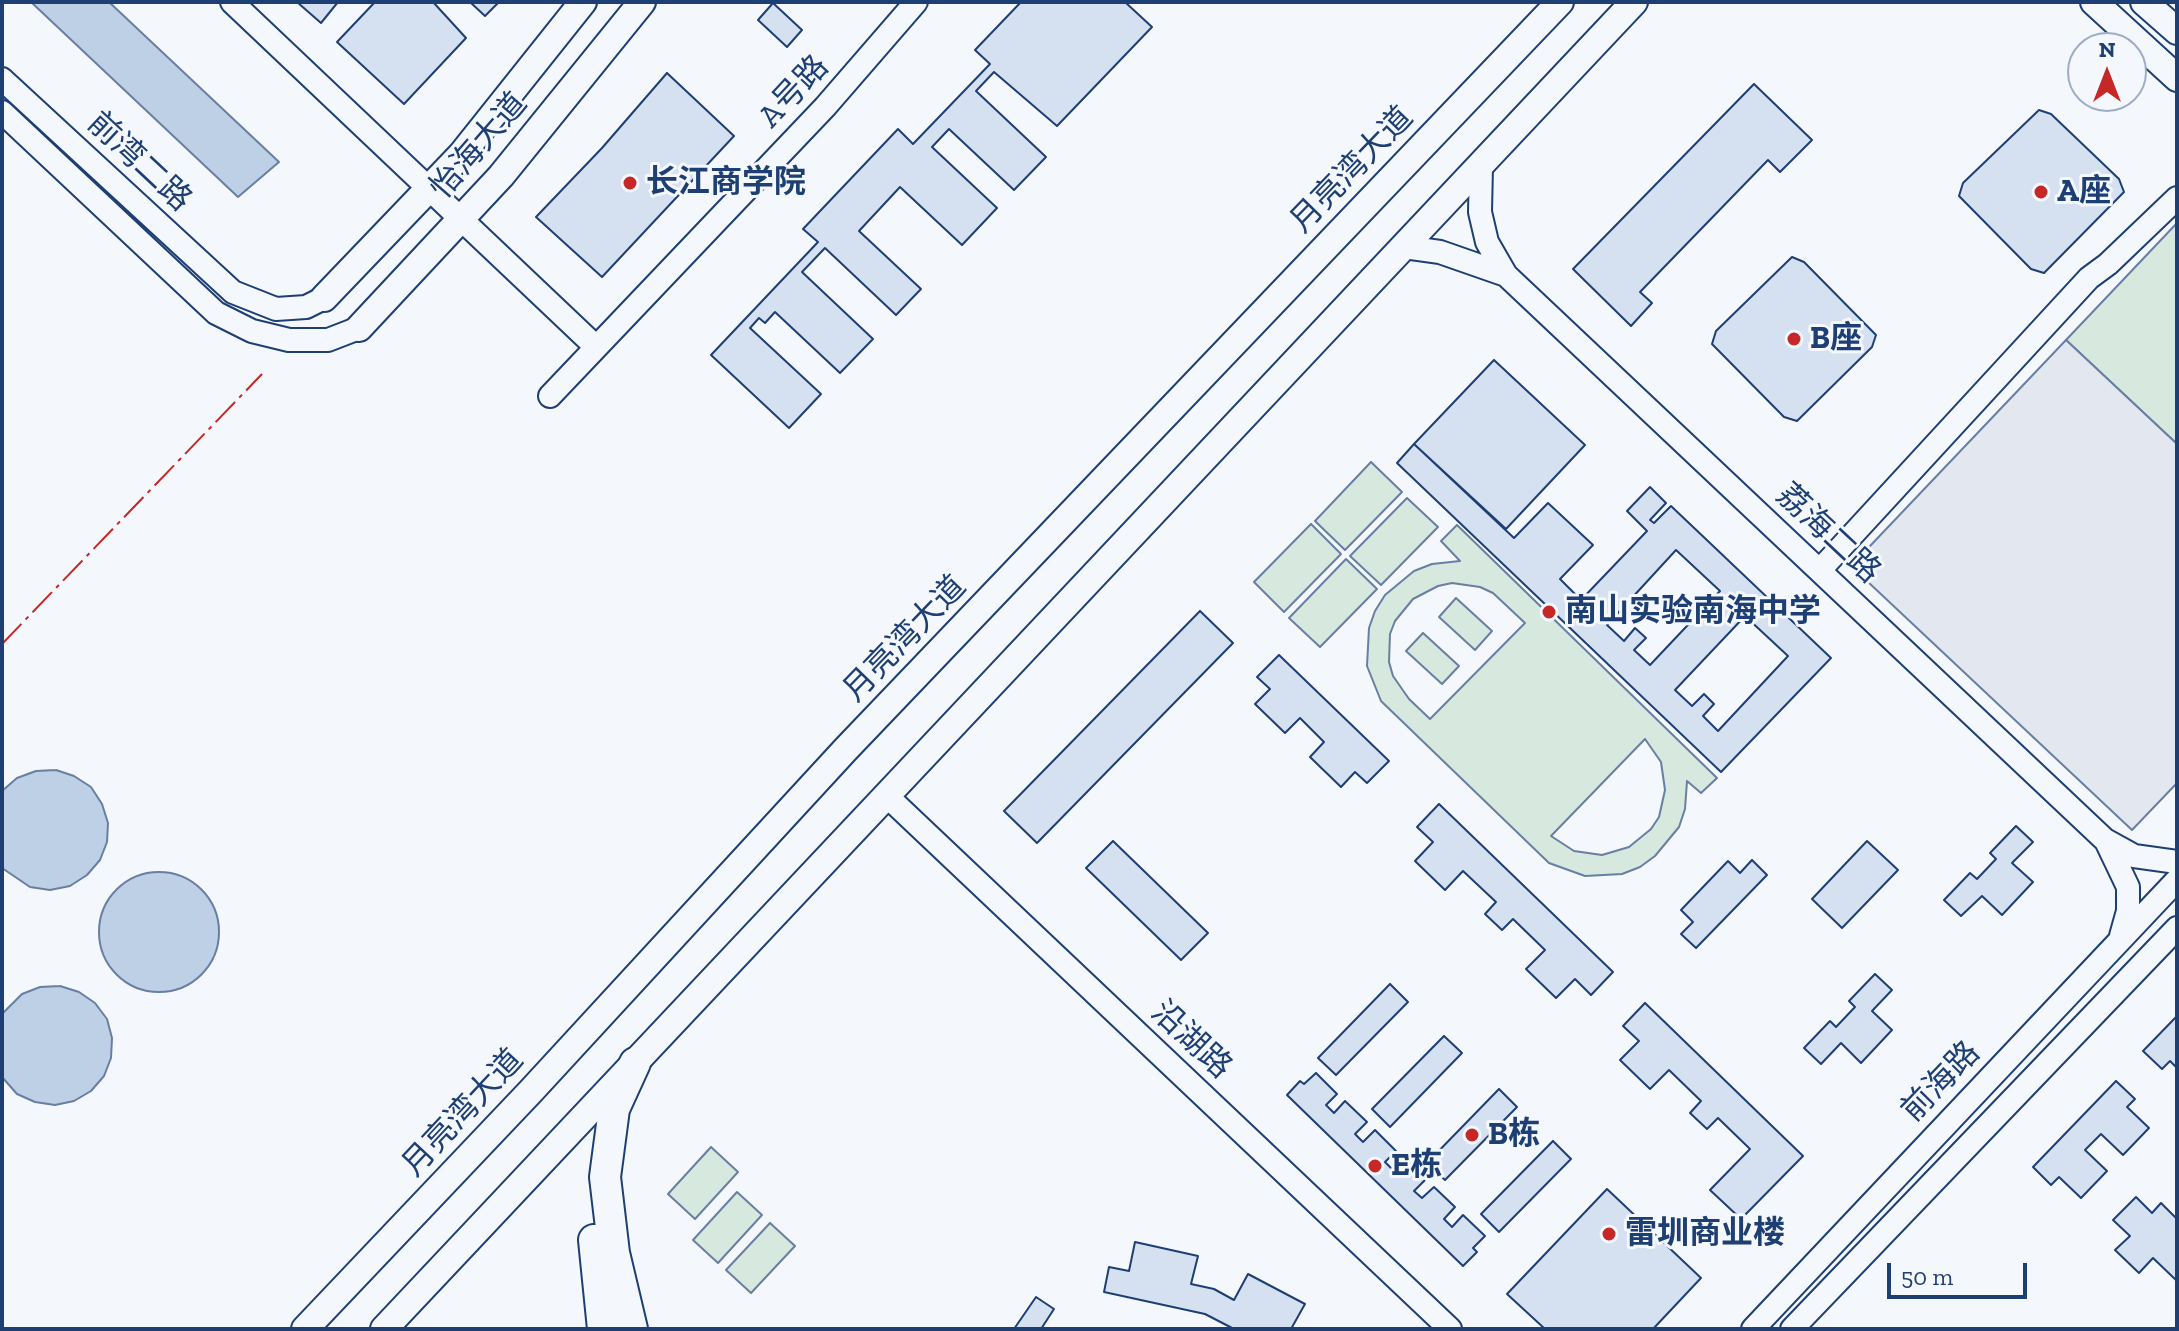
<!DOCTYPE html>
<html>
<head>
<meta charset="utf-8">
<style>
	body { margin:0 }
	#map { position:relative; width:2179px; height:1331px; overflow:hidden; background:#f4f7fb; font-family:"Zilla Slab",serif }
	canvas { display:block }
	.frame { position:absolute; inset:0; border:4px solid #1d3f73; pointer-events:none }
	.north { position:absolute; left:2067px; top:32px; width:80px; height:80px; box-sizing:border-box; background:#f4f7fb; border:2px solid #9eadc5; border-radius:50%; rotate:0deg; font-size:22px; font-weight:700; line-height:32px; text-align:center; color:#1d3f73 }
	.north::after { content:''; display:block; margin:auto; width:28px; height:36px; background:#c62828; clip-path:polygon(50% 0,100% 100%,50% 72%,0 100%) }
	.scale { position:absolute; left:1887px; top:1263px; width:140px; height:36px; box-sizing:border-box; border:4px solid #1d3f73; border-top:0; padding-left:10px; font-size:24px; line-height:28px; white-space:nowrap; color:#1d3f73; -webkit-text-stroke:6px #f4f7fb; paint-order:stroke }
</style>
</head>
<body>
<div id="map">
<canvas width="2179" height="1331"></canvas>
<div class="frame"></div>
<div class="north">N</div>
<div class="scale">50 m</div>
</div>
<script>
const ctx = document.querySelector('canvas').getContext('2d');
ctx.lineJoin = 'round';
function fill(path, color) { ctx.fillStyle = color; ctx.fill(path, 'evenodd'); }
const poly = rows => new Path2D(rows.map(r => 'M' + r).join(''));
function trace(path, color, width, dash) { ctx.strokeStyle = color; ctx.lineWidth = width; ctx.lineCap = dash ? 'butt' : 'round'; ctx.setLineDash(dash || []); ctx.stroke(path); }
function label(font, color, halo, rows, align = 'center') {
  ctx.font = font + ' "Zilla Slab","Noto Sans SC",serif'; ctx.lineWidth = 6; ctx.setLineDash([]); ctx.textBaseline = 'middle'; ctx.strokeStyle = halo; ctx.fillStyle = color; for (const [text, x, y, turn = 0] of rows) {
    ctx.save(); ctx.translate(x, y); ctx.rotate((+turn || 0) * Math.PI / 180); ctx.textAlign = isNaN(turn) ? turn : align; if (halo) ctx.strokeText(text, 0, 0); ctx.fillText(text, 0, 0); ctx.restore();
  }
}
const green = poly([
	[2177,223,2177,444,2066,340,2177,223],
	[1371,462,1402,492,1345,550,1315,521,1371,462],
	[1407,498,1438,527,1381,585,1350,556,1407,498],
	[1311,524,1341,554,1284,612,1254,582,1311,524],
	[1457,525,1717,778,1701,793,1687,781,1685,809,1679,827,1655,856,1640,867,1622,874,1585,876,1549,863,1381,701,1367,666,1369,628,1375,611,1385,595,1414,571,1432,564,1460,561,1441,541,1457,525],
	[1452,583,1480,587,1493,593,1525,623,1430,719,1409,699,1393,676,1389,662,1390,634,1395,621,1413,599,1438,586,1452,583],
	[1645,739,1661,762,1665,790,1659,817,1651,829,1629,847,1602,855,1574,851,1551,836,1645,739],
	[1346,559,1377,589,1320,647,1289,618,1346,559],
	[1456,598,1492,631,1475,650,1439,617,1456,598],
	[1423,633,1459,666,1442,684,1406,651,1423,633],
	[711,1147,738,1172,695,1219,668,1194,711,1147],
	[737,1192,762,1215,718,1263,693,1240,737,1192],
	[770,1223,795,1246,751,1293,726,1270,770,1223]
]);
const parking = poly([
	[2066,340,2177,444,2177,783,2132,830,1851,566,2066,340]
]);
const water = poly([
	[31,2,109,2,279,162,238,197,31,2],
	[56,770,74,776,91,787,102,804,108,823,107,842,100,860,87,875,70,886,50,890,30,887,2,868,2,791,17,778,36,771,56,770],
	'99 932a60 60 0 1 1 120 0a60 60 0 1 1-120 0Z',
	[60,986,79,992,95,1003,107,1019,112,1038,111,1058,104,1076,91,1091,74,1101,55,1105,35,1102,17,1094,2,1077,2,1014,22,994,40,987,60,986]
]);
const building = poly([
	[297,2,338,2,321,23,297,2],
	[375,2,433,2,466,38,404,104,337,42,375,2],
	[470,2,499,2,485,16,470,2],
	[1021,2,1125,2,1152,27,1057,126,994,72,976,91,1046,157,1014,190,949,129,932,147,997,208,962,245,900,187,859,231,921,289,896,315,825,248,802,272,873,339,840,373,775,312,765,323,759,318,750,328,821,394,789,428,711,355,818,242,803,229,898,129,913,144,990,64,975,50,1021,2],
	[773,3,802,30,787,47,758,20,773,3],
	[667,73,734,136,602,277,536,217,602,148,667,73],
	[1754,84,1812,140,1780,172,1768,160,1640,292,1652,303,1631,326,1573,269,1754,84],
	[2039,110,2051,114,2119,179,2124,192,2044,273,2031,269,1959,196,1963,183,2039,110],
	[1792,257,1804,262,1876,335,1872,347,1797,421,1784,417,1712,344,1716,331,1792,257],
	[1494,360,1585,445,1506,529,1414,444,1494,360],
	[1414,444,1514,538,1548,503,1593,545,1560,579,1581,600,1647,531,1627,511,1650,487,1666,503,1650,520,1654,523,1671,506,1831,658,1721,772,1397,463,1414,444],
	[1676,550,1720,591,1650,665,1634,650,1646,638,1635,628,1624,641,1607,625,1676,550],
	[1745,616,1788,656,1718,731,1703,716,1714,704,1704,694,1692,706,1675,690,1745,616],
	[1200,611,1233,643,1037,843,1004,811,1200,611],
	[1279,655,1389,761,1367,783,1355,772,1341,787,1310,757,1324,742,1300,718,1285,733,1255,704,1270,689,1257,677,1279,655],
	[1439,804,1613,972,1591,995,1575,979,1556,998,1526,969,1545,950,1513,919,1502,930,1485,914,1496,902,1463,871,1445,890,1415,861,1433,842,1417,827,1439,804],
	[2016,826,2033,842,2012,863,2033,882,2002,915,1982,896,1961,916,1944,900,1970,873,1977,879,1996,859,1990,853,2016,826],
	[1113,841,1208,933,1181,960,1086,868,1113,841],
	[1867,841,1898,870,1842,928,1812,899,1867,841],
	[1752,860,1767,875,1696,948,1681,934,1693,922,1681,910,1728,861,1740,873,1752,860],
	[1875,974,1892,990,1872,1011,1892,1030,1861,1063,1841,1043,1821,1064,1804,1048,1830,1021,1836,1027,1855,1007,1849,1001,1875,974],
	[1390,984,1408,1002,1336,1075,1318,1058,1390,984],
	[1645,1003,1803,1156,1741,1219,1710,1190,1750,1149,1718,1118,1707,1129,1690,1113,1701,1101,1669,1070,1650,1089,1620,1060,1639,1041,1623,1026,1645,1003],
	[2177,1016,2177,1068,2170,1061,2162,1069,2143,1051,2177,1016],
	[1444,1036,1462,1053,1390,1127,1372,1109,1444,1036],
	[1316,1073,1337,1094,1326,1105,1334,1113,1345,1101,1367,1122,1355,1134,1363,1142,1375,1130,1396,1151,1385,1162,1393,1170,1404,1158,1426,1179,1414,1191,1422,1198,1434,1187,1455,1207,1444,1219,1452,1227,1463,1215,1485,1236,1473,1248,1477,1252,1463,1266,1287,1095,1300,1081,1304,1084,1316,1073],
	[2116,1081,2135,1099,2127,1107,2149,1128,2123,1155,2101,1134,2085,1150,2107,1171,2081,1198,2059,1177,2051,1185,2033,1167,2116,1081],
	[1499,1089,1517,1107,1445,1180,1427,1163,1499,1089],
	[1553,1141,1571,1159,1499,1232,1481,1214,1553,1141],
	[1607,1189,1701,1278,1653,1329,1545,1329,1507,1294,1607,1189],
	[2136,1197,2152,1213,2161,1203,2177,1219,2177,1281,2153,1258,2139,1273,2115,1250,2130,1236,2113,1220,2136,1197],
	[1135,1242,1198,1256,1191,1284,1214,1289,1234,1300,1248,1274,1305,1304,1291,1329,1234,1329,1205,1314,1104,1292,1109,1267,1129,1271,1135,1242],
	[1036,1297,1054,1309,1041,1329,1014,1329,1036,1297]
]);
const minor = poly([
	[232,2,595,346],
	[2,79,233,292,276,309,306,307,324,298],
	[2,112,216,313,252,331,289,340,328,340,359,328],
	[1404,247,1440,252,1506,275,1487,242,1480,212,1481,166],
	[1506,275,2105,840,2134,856,2177,862],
	[550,396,825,107,916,2],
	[1820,570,2089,278,2108,264,2177,198],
	[888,797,1450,1329],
	[2106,841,2128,887,2128,911,2121,936],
	[1753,1329,2177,880],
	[1792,1329,2177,928]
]);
const major = poly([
	[2094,2,2177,78],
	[2144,2,2177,31],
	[324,298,461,155,583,2],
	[359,328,501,176,642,2],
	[305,1329,531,1091,846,749,1560,2],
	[384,1329,1634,2]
]);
const highway = poly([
	[594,1240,603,1329],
	[632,1329,614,1253,605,1177,614,1109,635,1063]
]);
const power = poly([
	[2,644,262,374]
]);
const markers = [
	[630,183,8,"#c62828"],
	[2041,192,8,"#c62828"],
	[1794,339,8,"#c62828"],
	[1549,612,8,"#c62828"],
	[1472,1135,8,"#c62828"],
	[1375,1166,8,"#c62828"],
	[1609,1234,8,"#c62828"]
];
const streetNames = [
	["A号路",794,92,-47],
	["怡海大道",479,146,-49],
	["前湾二路",139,162,43],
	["月亮湾大道",1352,170,-46],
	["荔海二路",1828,534,43],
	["月亮湾大道",905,639,-46],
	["沿湖路",1191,1040,43],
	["前海路",1941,1082,-46],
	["月亮湾大道",463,1113,-47]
];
const poiNames = [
	["长江商学院",646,183],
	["A座",2057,192],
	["B座",1810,339],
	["南山实验南海中学",1565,612],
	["B栋",1488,1135],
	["E栋",1391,1166],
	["雷圳商业楼",1625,1234]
];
fill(green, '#d7e8df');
trace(green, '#687fa3', 2);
fill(parking, '#e3e8f0');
trace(parking, '#687fa3', 2);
fill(water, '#bed0e5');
trace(water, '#687fa3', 2);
fill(building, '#d5e0f0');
trace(building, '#1d3f73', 2);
trace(minor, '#1d3f73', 26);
trace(major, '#1d3f73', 30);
trace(highway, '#1d3f73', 34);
trace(minor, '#f4f7fb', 22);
trace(major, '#f4f7fb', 26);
trace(highway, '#f4f7fb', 30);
trace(power, '#c62828', 2, [28, 6, 4, 6]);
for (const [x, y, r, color] of markers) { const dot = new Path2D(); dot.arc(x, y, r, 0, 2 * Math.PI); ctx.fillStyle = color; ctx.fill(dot); trace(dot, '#f4f7fb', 3); }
label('32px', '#1d3f73', '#f4f7fb', streetNames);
label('bold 32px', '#1d3f73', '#f4f7fb', poiNames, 'left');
</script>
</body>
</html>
